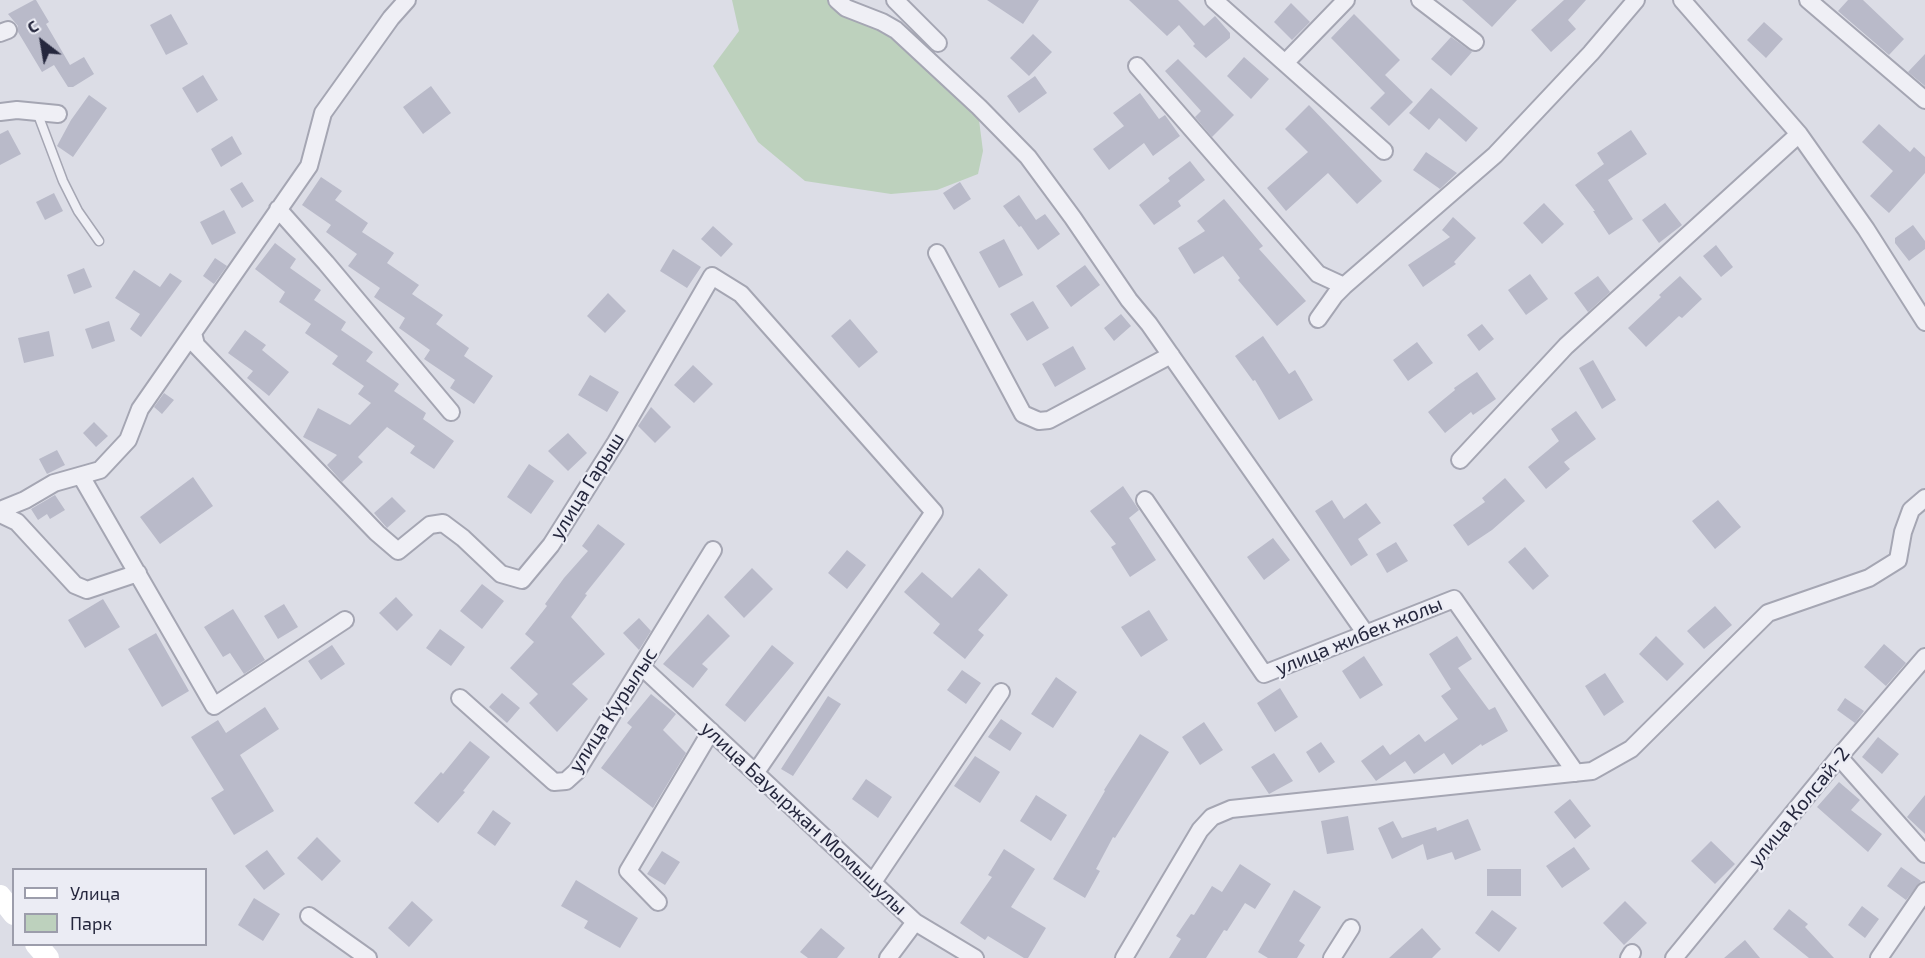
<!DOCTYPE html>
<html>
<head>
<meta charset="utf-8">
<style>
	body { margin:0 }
	#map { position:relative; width:1925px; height:958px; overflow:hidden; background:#dcdde6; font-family:"Exo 2",sans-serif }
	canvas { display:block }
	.legend { position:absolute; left:12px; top:868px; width:195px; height:78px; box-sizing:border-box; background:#ebecf4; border:2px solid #9c9dab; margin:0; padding:8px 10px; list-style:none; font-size:18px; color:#25273d }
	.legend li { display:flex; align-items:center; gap:12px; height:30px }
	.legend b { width:30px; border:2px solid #9c9dab }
	.north { position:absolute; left:12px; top:12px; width:60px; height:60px; -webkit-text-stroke:4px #ebecf4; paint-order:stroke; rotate:329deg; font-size:16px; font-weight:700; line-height:24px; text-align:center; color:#25273d }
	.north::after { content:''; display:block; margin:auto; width:21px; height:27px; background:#25273d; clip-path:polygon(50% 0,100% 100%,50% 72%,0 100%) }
</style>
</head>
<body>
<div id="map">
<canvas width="1925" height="958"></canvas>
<ul class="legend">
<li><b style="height:8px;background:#fff"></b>Улица</li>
<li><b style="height:16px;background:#bdd1bd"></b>Парк</li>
</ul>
<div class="north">С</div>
</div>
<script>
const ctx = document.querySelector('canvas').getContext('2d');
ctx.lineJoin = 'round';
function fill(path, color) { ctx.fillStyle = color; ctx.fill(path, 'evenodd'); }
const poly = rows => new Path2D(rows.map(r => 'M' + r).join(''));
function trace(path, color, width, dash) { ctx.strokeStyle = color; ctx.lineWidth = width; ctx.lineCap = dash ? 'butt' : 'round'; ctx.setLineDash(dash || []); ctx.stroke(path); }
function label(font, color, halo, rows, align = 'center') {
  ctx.font = font + ' "Exo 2",sans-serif'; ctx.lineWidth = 4.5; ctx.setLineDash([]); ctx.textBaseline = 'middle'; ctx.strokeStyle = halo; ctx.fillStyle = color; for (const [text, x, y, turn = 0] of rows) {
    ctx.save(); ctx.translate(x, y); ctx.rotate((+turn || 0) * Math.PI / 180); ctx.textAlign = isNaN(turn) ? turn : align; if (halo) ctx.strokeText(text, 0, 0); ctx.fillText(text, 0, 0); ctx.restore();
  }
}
const green = poly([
	[732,0,832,0,896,40,979,120,983,151,978,174,937,190,891,194,805,181,758,142,713,66,739,31]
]);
const building = poly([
	[34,0,36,0,49,22,46,24,70,65,84,57,94,74,73,87,68,87,54,65,42,72,18,32,18,26,8,14],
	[987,0,1039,0,1023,24],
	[1129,0,1178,0,1204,26,1215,16,1230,33,1230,38,1206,58,1193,46,1195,44,1179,25,1167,36],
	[1462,0,1517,0,1492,27],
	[1564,0,1586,0,1568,20,1576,29,1551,52,1531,30],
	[1848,0,1863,0,1904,39,1889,55,1838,11],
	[1291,3,1310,22,1292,40,1274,22],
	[171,14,188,44,166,55,150,25],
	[1354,14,1400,60,1385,75,1413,102,1389,126,1370,108,1385,93,1331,38],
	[1764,22,1783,39,1766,58,1747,40],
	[1033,34,1052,52,1029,76,1010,58],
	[1451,37,1472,52,1451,76,1431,59],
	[1925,54,1925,86,1908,72],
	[1244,57,1269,79,1251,99,1227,76],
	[1178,59,1234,115,1212,137,1195,117,1201,111,1165,71],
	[203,75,218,100,197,113,182,88],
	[1035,76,1047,93,1019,113,1007,96],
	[431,86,451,113,423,134,403,107],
	[1431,88,1478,128,1466,142,1439,118,1429,130,1409,113],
	[1140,93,1159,119,1165,115,1180,136,1153,156,1144,143,1109,170,1093,149,1124,126,1113,113],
	[89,95,107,108,73,157,57,146,71,120],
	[1309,105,1382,181,1357,204,1328,173,1286,211,1267,188,1308,152,1285,129],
	[1879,124,1910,152,1914,147,1925,157,1925,173,1889,213,1870,196,1893,171,1862,142],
	[8,130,21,154,0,165,0,134],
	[1631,130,1647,154,1608,180,1633,219,1609,235,1593,211,1595,211,1575,185,1604,164,1597,153],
	[232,136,242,154,221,167,211,149],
	[1426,152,1457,173,1440,189,1413,170],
	[1190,161,1205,180,1178,201,1181,206,1154,225,1139,205,1170,181,1168,178],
	[321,177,342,191,335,200,368,223,362,232,394,253,387,263,419,285,412,294,443,315,436,324,469,348,464,356,493,376,474,404,450,388,455,380,424,359,430,350,399,328,405,318,374,297,380,288,348,266,357,254,326,232,331,225,302,205],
	[242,182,254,201,242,208,230,189],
	[960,182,971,199,954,210,943,193],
	[54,193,63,211,45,220,36,202],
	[1019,195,1036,220,1045,214,1060,234,1038,250,1021,226,1019,227,1003,206],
	[1224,199,1263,246,1259,249,1306,301,1277,326,1238,280,1240,278,1223,256,1194,274,1178,248,1205,231,1197,221],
	[1544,203,1564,224,1542,244,1523,223],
	[1665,203,1682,225,1659,243,1642,220],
	[224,210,236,233,212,245,200,222],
	[1453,217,1476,238,1454,262,1456,264,1423,287,1408,265,1450,237,1442,230],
	[1913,225,1925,241,1925,249,1909,261,1895,243,1895,238],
	[713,226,733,244,721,257,701,239],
	[1004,239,1023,275,999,288,979,252],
	[275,243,296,259,290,268,321,290,314,300,346,322,341,330,373,352,366,361,399,384,394,391,426,413,423,419,454,441,434,469,410,453,415,446,387,427,358,457,363,462,342,482,327,465,337,455,303,437,318,408,350,425,371,403,358,394,364,386,332,364,338,356,305,333,311,324,279,302,285,292,255,269],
	[1716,245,1733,267,1721,277,1703,256],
	[673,249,701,267,687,288,660,271],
	[215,258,227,266,214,284,203,276],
	[1085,265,1100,285,1071,307,1056,286],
	[84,268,92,287,74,294,67,275],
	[134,270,160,287,170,273,182,281,141,337,130,329,140,314,115,298],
	[1530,274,1548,299,1526,315,1508,290],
	[1598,276,1610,292,1588,312,1574,293],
	[1680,276,1702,299,1682,318,1679,316,1646,347,1628,328,1661,297,1659,295],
	[608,293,626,311,605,333,587,316],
	[1033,301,1049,328,1027,341,1010,314],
	[1121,314,1131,326,1114,341,1104,328],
	[850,319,878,352,859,368,831,336],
	[109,321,115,341,92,349,85,329],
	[1482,324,1494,339,1479,351,1467,335],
	[245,330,266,345,262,350,289,372,269,396,247,378,253,371,228,353],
	[49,331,54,356,24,363,18,338],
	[1263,336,1289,374,1295,370,1313,400,1279,420,1255,380,1253,381,1235,356],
	[1417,342,1433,363,1408,381,1393,360],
	[1073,346,1086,369,1055,387,1042,364],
	[1593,360,1616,400,1602,409,1579,368],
	[693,365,713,384,694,403,674,385],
	[1477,372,1496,399,1473,415,1471,412,1445,433,1428,412,1455,390,1454,388],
	[590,375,619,392,607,412,578,395],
	[164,393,174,400,162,414,154,407],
	[651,407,671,427,655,443,638,426],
	[1576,411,1596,439,1564,462,1570,469,1546,489,1528,467,1559,441,1551,429],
	[94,422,108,436,96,447,83,433],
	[568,433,587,453,568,471,548,451],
	[57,450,65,465,47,474,39,459],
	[529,464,554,481,531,514,507,497],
	[193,477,213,506,160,544,140,517],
	[1505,478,1525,501,1492,530,1468,546,1453,525,1485,502,1482,498],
	[1123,486,1139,510,1129,518,1156,560,1130,577,1111,547,1116,544,1090,511],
	[55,495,65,510,50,519,47,514,38,520,31,509],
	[392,497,406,511,387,528,374,513],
	[1332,500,1344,519,1366,503,1381,523,1358,539,1368,555,1351,566,1315,511],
	[1718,500,1741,527,1715,549,1692,521],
	[598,524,625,544,585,594,587,595,571,617,605,654,572,684,588,699,557,732,529,703,538,694,510,668,534,642,525,634,547,606,545,604,564,578,588,551,582,546],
	[1273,538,1290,560,1264,580,1247,557],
	[1396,542,1408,561,1387,573,1376,554],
	[1525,547,1549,576,1533,590,1508,562],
	[847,550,866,565,847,589,828,573],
	[752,568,773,589,744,618,724,597],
	[979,568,1008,595,978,630,984,635,965,659,933,633,940,624,904,592,922,572,952,598],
	[482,584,504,601,482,629,460,611],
	[396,597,413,615,397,631,379,613],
	[103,599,120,627,85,648,68,620],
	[284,604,298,627,278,639,264,616],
	[1715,606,1732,625,1704,649,1687,631],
	[233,609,265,660,244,674,230,653,223,657,204,627],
	[1149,610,1168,640,1141,657,1121,627],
	[708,614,730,636,702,664,708,669,693,688,663,664],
	[639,618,651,631,639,650,623,633],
	[440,629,465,647,451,666,426,648],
	[156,633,189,691,162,707,128,649],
	[1457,636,1472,659,1458,668,1489,710,1495,707,1508,731,1482,746,1481,744,1452,765,1444,753,1414,774,1405,761,1376,781,1361,761,1383,745,1390,755,1419,734,1425,742,1458,719,1441,696,1451,689,1429,654],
	[1656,636,1684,664,1667,681,1639,654],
	[1884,644,1906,663,1886,686,1864,667],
	[332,645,345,664,321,680,308,661],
	[772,645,794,663,745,722,725,705],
	[1364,656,1383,685,1360,699,1342,671],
	[962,670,981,683,966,704,947,690],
	[1605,673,1624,702,1604,716,1585,686],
	[1056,677,1077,692,1053,728,1031,714],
	[1280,688,1298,717,1275,732,1257,703],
	[502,693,520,708,507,723,489,707],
	[651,694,676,714,663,730,686,753,653,808,601,768,632,727,627,723],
	[828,696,841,704,793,776,781,769],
	[1845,698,1864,711,1855,723,1837,710],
	[265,707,279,729,240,755,274,811,234,835,211,798,224,790,191,737,218,720,226,733],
	[1001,719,1022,733,1010,751,988,737],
	[1204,722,1223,750,1200,765,1182,737],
	[1140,734,1169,752,1115,838,1113,837,1096,869,1100,871,1085,898,1053,879,1105,791,1104,790],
	[1878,737,1899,754,1882,774,1862,757],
	[470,741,490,757,463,791,465,792,438,823,414,803,441,772,443,774],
	[1321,742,1335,762,1319,773,1306,752],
	[1274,753,1293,781,1269,794,1251,767],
	[975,756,1000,772,980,803,954,786],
	[866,779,892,797,878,818,852,799],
	[1839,782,1860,800,1851,810,1882,834,1868,852,1817,807],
	[1036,795,1067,815,1051,841,1020,821],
	[1925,795,1925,834,1907,817],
	[1570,799,1591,826,1575,839,1554,812],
	[493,810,511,823,495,846,477,833],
	[1348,816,1354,850,1327,854,1321,821],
	[1468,819,1481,850,1455,860,1452,852,1427,860,1423,844,1392,859,1378,828,1393,821,1402,838,1436,827,1437,831],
	[317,837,341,861,322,881,297,858],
	[1711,841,1735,864,1715,884,1691,861],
	[1574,847,1590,869,1562,888,1546,866],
	[1004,849,1035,869,1011,907,1046,928,1028,958,1024,958,988,936,985,940,960,923,992,877,988,875],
	[267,850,285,874,264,890,245,866],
	[662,851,680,862,665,885,647,874],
	[1240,864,1271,884,1255,909,1245,903,1227,931,1224,930,1206,958,1169,958,1181,939,1176,936,1191,914,1194,915,1212,886,1222,892],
	[1901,867,1921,881,1906,900,1887,886],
	[1487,869,1521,869,1521,896,1487,896],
	[576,880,638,918,620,948,584,928,588,921,561,906],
	[1294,890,1321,907,1299,941,1305,945,1297,958,1268,958,1258,952],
	[254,898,280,914,263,941,238,925],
	[412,901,433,920,409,947,388,928],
	[1625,901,1647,923,1624,945,1603,923],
	[1862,906,1879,919,1865,938,1848,925],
	[1789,909,1808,924,1805,927,1834,958,1809,958,1773,929],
	[1492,910,1517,928,1499,952,1475,933],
	[821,928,845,948,837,958,808,958,800,952],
	[1422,928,1441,949,1432,958,1389,958],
	[1745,940,1760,958,1724,958]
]);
const lane = poly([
	[37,112,63,181,78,211,99,241]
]);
const street = poly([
	[837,0,846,8,882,22,896,30,979,107,1028,157,1073,218,1129,300,1149,324,1366,634],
	[895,0,938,43],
	[1214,0,1384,151],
	[1420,0,1475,42],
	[1682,0,1799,134,1866,229,1925,322],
	[1808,0,1925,100],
	[0,33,8,30],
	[1285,63,1346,0],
	[1137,66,1318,274,1344,286],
	[0,112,17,110,58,114],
	[278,209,326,263,451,412],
	[937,253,1023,414,1039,421,1049,420,1171,355],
	[1318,319,1335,295,1344,286,1495,155,1591,53,1636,0],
	[193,333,196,345,377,533,398,551,430,525,443,523,463,538,501,574,522,580,551,545,616,442,712,276,741,294,934,512,756,772],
	[1460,460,1566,346,1799,134],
	[81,476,214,706,345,620],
	[1145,500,1264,674,1454,599,1576,773],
	[0,510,25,500,54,483,100,470,128,440,140,409,309,166,323,113,391,18,407,0],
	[0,514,17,522,75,585,87,590,138,573],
	[642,667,915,922,975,958],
	[460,698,554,782,566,781,577,771,713,550],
	[1839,757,1925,854],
	[873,882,1001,692],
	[658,902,628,871,711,731],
	[309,916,368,958],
	[888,958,915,922],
	[1124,958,1200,830,1212,817,1231,809,1592,771,1631,749,1768,613,1869,578,1898,560,1903,532,1911,510,1925,498],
	[1332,958,1351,928],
	[1629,958,1632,953],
	[1674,958,1839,757,1925,657],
	[1879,958,1925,891]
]);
const secondary = poly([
	[0,896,14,914],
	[36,944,48,958]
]);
const streetNames = [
	["улица Гарыш",587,486,-58],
	["улица жибек жолы",1359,636,-22],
	["улица Курылыс",613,710,-57],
	["улица Колсай-2",1799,807,-51],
	["улица Бауыржан Момышулы",804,818,43]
];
fill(green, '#bdd1bd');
fill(building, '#b9bac9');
trace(lane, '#a5a6b3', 11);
trace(street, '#a5a6b3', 20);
trace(lane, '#efeff5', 8);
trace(street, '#efeff5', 16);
trace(secondary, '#fff', 22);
label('20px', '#25273d', '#ebecf4', streetNames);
</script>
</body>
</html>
